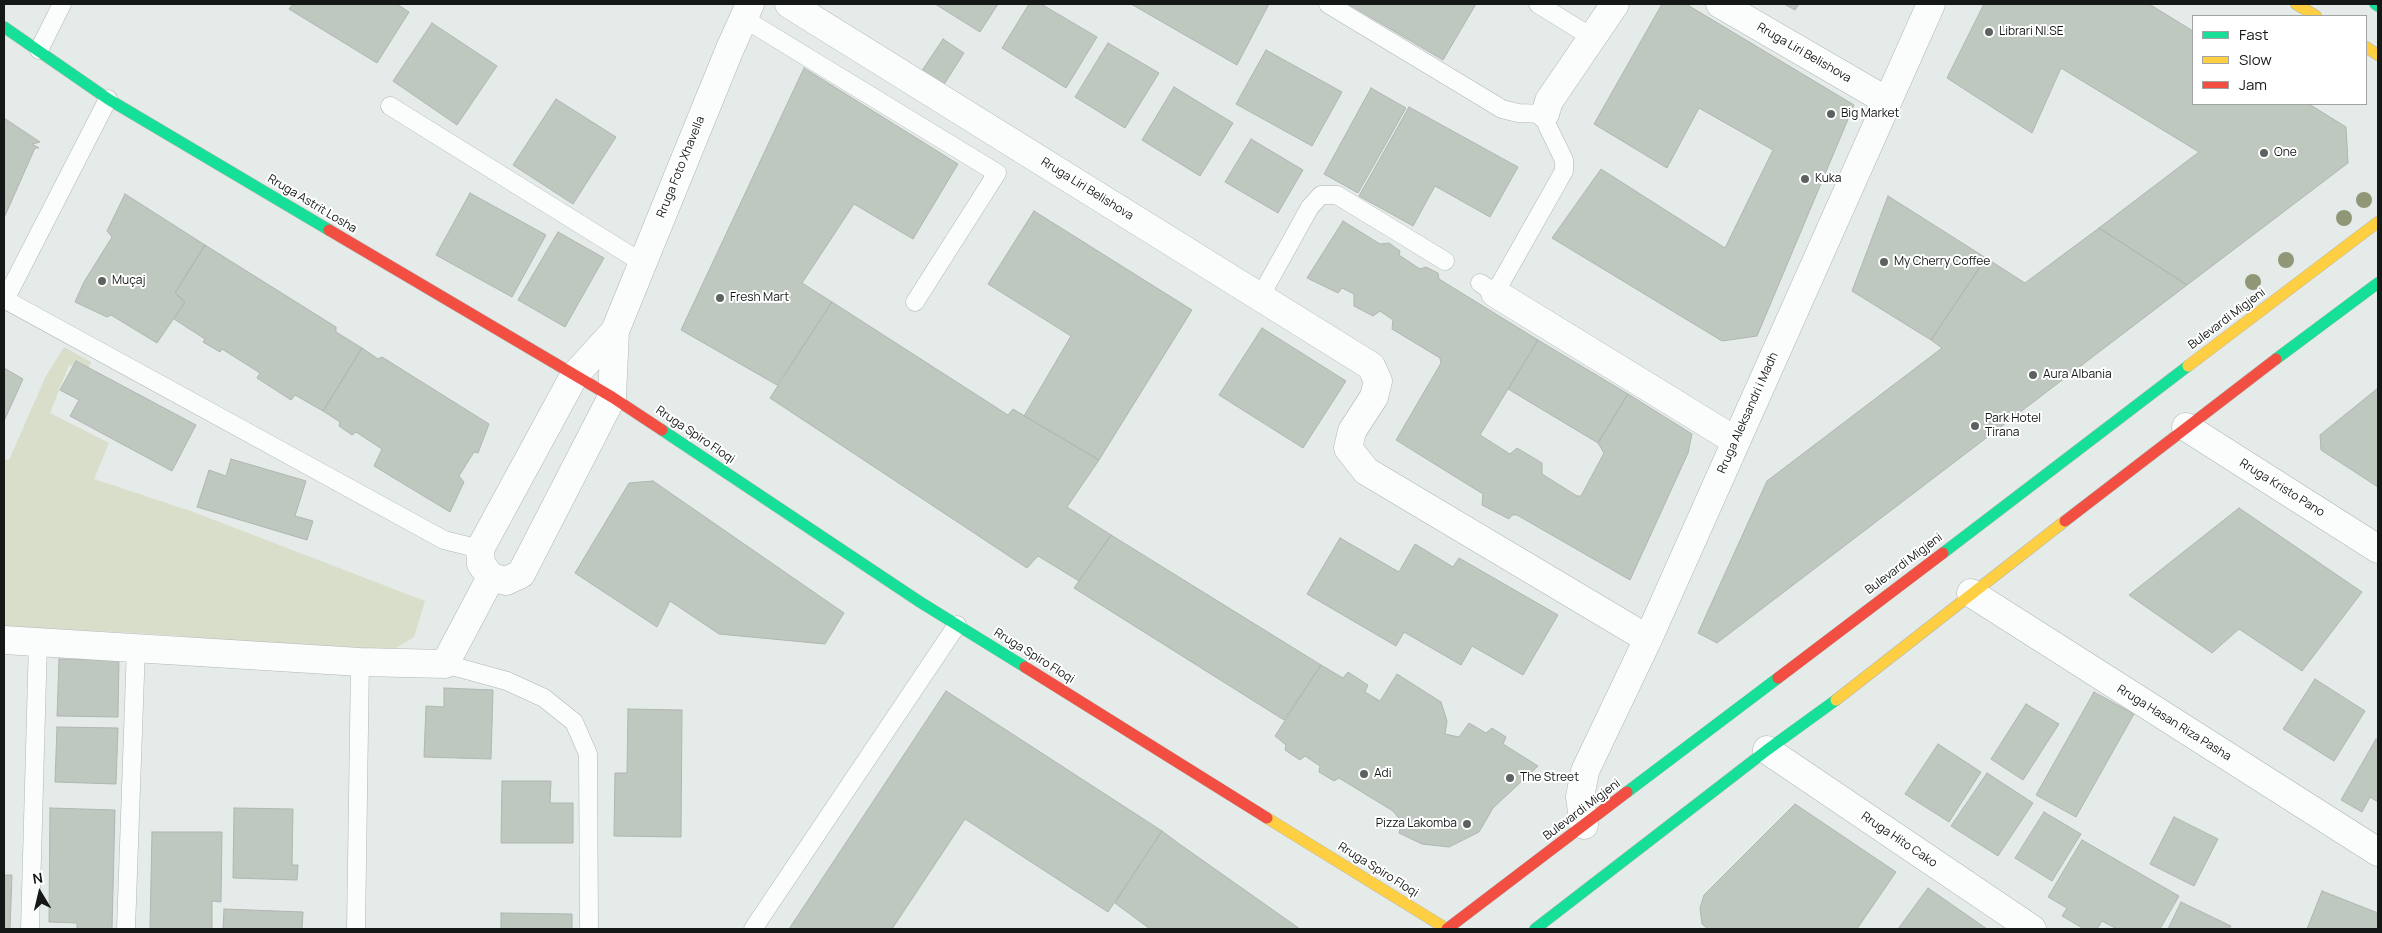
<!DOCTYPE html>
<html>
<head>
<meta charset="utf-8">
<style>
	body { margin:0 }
	#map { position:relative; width:2382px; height:933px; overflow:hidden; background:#e4ebe8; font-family:Manrope,sans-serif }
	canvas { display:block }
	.frame { position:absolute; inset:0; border:5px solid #141817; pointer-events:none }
	.legend { position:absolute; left:2192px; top:15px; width:175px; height:90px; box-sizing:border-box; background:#fff; border:1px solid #a1a3a2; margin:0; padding:6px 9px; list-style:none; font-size:15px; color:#141817 }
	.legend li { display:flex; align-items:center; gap:10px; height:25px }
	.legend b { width:25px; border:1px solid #a1a3a2 }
	.north { position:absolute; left:15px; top:868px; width:50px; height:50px; -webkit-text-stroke:4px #fff; paint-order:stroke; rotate:351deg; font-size:14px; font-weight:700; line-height:20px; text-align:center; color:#141817 }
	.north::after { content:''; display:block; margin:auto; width:18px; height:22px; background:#141817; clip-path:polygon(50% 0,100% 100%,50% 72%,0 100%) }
</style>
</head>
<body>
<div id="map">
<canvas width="2382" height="933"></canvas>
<div class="frame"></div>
<ul class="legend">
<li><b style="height:6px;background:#16e098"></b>Fast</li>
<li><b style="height:6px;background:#ffcf43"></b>Slow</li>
<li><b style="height:6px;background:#f24e42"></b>Jam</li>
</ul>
<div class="north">N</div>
</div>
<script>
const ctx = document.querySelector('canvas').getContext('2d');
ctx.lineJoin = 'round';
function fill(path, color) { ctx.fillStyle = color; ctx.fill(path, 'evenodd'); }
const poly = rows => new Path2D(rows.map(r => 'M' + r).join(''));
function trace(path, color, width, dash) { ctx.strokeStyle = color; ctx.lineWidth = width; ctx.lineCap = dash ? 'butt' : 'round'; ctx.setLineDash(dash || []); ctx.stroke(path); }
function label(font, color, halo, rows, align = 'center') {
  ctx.font = font + ' Manrope,sans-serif'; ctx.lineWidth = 4; ctx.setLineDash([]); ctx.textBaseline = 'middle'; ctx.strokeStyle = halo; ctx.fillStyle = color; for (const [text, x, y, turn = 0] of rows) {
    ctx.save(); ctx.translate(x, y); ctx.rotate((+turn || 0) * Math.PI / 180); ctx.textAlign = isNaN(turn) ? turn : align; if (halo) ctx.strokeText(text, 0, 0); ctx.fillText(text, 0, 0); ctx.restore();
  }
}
const green = poly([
	[64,347,91,362,87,372,69,365,50,413,109,443,94,479,196,513,425,601,414,637,384,655,169,635,4,626,4,459,9,460,46,376]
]);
const building = poly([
	[293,4,397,4,409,12,377,63,289,9,293,4],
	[935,4,998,4,980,32,935,4],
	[1029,4,1041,4,1097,37,1066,88,1002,48,1029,4],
	[1131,4,1269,4,1237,65,1131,4],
	[1348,4,1476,4,1443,60,1348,4],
	[1662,4,1686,4,1854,105,1757,336,1722,341,1552,238,1601,169,1725,248,1773,150,1699,108,1667,168,1594,124,1662,4],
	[1784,4,1799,4,1795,10,1784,4],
	[1984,4,2149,4,2193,31,2193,104,2309,104,2346,127,2348,163,2187,285,2099,228,2199,152,2061,68,2032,133,1947,78,1984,4],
	[432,23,497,66,457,125,393,81,432,23],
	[943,39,964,53,943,86,921,72,943,39],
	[1108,43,1159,73,1125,128,1075,97,1108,43],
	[1266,50,1342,92,1312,146,1236,104,1266,50],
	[804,68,958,164,913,239,854,204,802,283,832,302,777,385,681,330,804,68],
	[1174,87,1233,123,1200,176,1142,140,1174,87],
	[1371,88,1406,108,1358,193,1324,174,1371,88],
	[556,99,616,137,573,204,513,165,556,99],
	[1409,107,1518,167,1490,217,1435,186,1413,226,1359,196,1409,107],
	[4,118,40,142,32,144,39,148,35,148,4,218,4,118],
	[1251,139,1303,170,1278,213,1225,182,1251,139],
	[470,193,546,235,512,297,436,255,470,193],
	[125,194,205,245,175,293,185,302,157,343,111,315,107,317,75,302,84,282,112,237,107,231,125,194],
	[1888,196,1986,258,1931,340,1852,291,1888,196],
	[1034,211,1192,310,1099,460,1024,416,1071,336,988,284,1034,211],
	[1343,221,1380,244,1389,243,1400,251,1399,255,1420,269,1426,267,1438,273,1439,279,1538,340,1480,435,1510,454,1517,448,1542,463,1542,474,1577,496,1581,496,1604,453,1598,443,1628,394,1692,434,1688,453,1630,580,1517,515,1512,515,1509,519,1482,505,1483,494,1396,440,1441,363,1440,358,1392,329,1393,320,1380,311,1373,316,1354,306,1354,294,1342,288,1338,293,1307,278,1343,221],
	[2099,228,2187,285,1717,643,1698,633,1767,481,1942,348,1931,340,1986,258,2025,283,2099,228],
	[558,232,604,258,565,327,518,300,558,232],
	[205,245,336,327,336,332,362,348,323,411,295,395,291,400,257,378,260,373,222,349,220,352,203,342,205,339,174,319,185,302,175,293,205,245],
	[832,302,1008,415,1013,409,1099,460,1067,507,1111,535,1079,581,1038,556,1027,568,770,398,832,302],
	[1262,328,1346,381,1303,448,1219,395,1262,328],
	[1538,340,1628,394,1598,443,1508,389,1538,340],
	[362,348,378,359,382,357,489,424,478,453,474,452,459,476,464,482,450,512,374,466,382,449,356,432,352,435,339,426,340,422,323,411,362,348],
	[76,361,196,425,172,471,70,416,79,400,60,390,76,361],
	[4,368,23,379,4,421,4,368],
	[2378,388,2378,487,2321,450,2320,435,2378,388],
	[231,459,306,481,295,516,313,521,307,540,197,507,209,470,226,476,231,459],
	[653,481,844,613,825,644,719,634,670,601,657,627,575,573,629,483,653,481],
	[2239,508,2362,592,2302,671,2239,629,2212,653,2129,595,2239,508],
	[1111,535,1321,665,1284,720,1074,588,1111,535],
	[1340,538,1399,572,1415,544,1453,567,1459,558,1558,615,1523,675,1472,646,1461,665,1404,632,1396,646,1307,594,1340,538],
	[59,659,119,660,118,717,57,716,59,659],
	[1321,665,1343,678,1348,672,1368,685,1365,692,1380,701,1397,674,1441,702,1447,721,1445,734,1459,737,1469,723,1486,733,1492,728,1506,737,1503,744,1538,766,1493,808,1479,832,1449,847,1422,844,1399,833,1402,822,1393,811,1339,778,1334,781,1319,772,1320,766,1305,756,1300,760,1285,750,1286,745,1275,736,1321,665],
	[2315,679,2365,711,2334,761,2283,729,2315,679],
	[444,688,493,690,491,759,424,757,426,706,444,707,444,688],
	[946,691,1162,831,1108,912,965,819,892,929,789,929,946,691],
	[2094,692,2134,714,2076,817,2036,795,2094,692],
	[2026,704,2059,724,2023,780,1991,759,2026,704],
	[628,709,682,710,681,837,614,836,615,773,627,773,628,709],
	[57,727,118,728,116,784,55,782,57,727],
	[2376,739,2378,740,2378,802,2370,797,2362,812,2341,800,2376,739],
	[1938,744,1981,772,1949,822,1905,794,1938,744],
	[1987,773,2033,803,1998,856,1951,826,1987,773],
	[502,781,551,781,550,803,573,803,573,843,501,843,502,781],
	[1795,804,1896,872,1857,929,1708,929,1702,924,1700,908,1704,895,1795,804],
	[50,808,115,810,112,929,77,929,77,923,49,922,50,808],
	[234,808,293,809,292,865,298,865,297,880,233,878,234,808],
	[2044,812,2081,834,2052,881,2015,858,2044,812],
	[2174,817,2218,839,2194,886,2150,864,2174,817],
	[1162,831,1178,843,1300,929,1150,929,1115,903,1162,831],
	[152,832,222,832,221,902,212,901,212,929,150,929,152,832],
	[2082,840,2179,896,2160,929,2117,929,2102,921,2097,929,2084,929,2062,916,2067,908,2048,897,2082,840],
	[4,875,12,875,10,929,4,929,4,875],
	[1928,888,1987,929,1898,929,1928,888],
	[2322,891,2378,913,2378,929,2307,929,2322,891],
	[2181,902,2231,926,2229,929,2168,929,2181,902],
	[224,909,303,912,302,929,223,929,224,909],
	[501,913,572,914,572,929,501,929,501,913]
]);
const lane = poly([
	[1328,4,1502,109,1518,113,1545,114,1547,125,1564,160,1564,171,1495,293,1480,283],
	[1538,4,1593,38],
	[743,18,997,173,915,302],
	[39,50,62,4],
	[390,106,641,262],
	[1260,297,1310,207,1321,195,1337,195,1445,261],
	[4,299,444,540,480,549],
	[5,300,108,99],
	[445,664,507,681,544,698,574,722,588,754,589,926],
	[30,929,38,641],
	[126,929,136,647],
	[356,929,360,662],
	[753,929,957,625]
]);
const street = poly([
	[789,4,1371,366,1378,381,1374,397,1352,431,1348,448,1366,471,1648,639],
	[1720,4,1887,101],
	[1545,114,1549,101,1615,4],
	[1495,293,1736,441],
	[615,331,574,376,480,549,481,564,491,577,506,581,521,574,612,397,615,331,729,51,750,4],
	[2186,427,2378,549],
	[1971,593,2378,852],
	[4,640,360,662,445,664,491,577],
	[1767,750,2032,929],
	[1584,825,1580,797,1585,771,1648,639,1931,4]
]);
const fast = poly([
	[2375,4,2378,6],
	[4,27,108,99,329,230],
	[2276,359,2378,283],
	[662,430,920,602,1025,667],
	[1943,553,2188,366],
	[1627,792,1778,678],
	[1535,929,1767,750,1836,700]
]);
const slow = poly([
	[2296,4,2316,16],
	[2366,47,2378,55],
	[2188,366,2378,222],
	[1836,700,2065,521],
	[1267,818,1447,929]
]);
const jam = poly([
	[329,230,612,397,662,430],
	[2065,521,2276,359],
	[1025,667,1267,818],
	[1778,678,1943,553],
	[1447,929,1627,792]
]);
const trees = [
	[2364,200],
	[2344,218],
	[2286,260],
	[2253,282]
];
const markers = [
	[1989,32,5,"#5d6260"],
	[1831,114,5,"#5d6260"],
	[2264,153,5,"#5d6260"],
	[1805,179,5,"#5d6260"],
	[1884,262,5,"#5d6260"],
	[102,281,5,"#5d6260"],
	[720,298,5,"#5d6260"],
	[2033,375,5,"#5d6260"],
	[1975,426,5,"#5d6260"],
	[1364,774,5,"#5d6260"],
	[1510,778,5,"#5d6260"],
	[1467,824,5,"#5d6260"]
];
const poiNames = [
	["Librari NI.SE",1999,32],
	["Big Market",1841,114],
	["One",2274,153],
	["Kuka",1815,179],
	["My Cherry Coffee",1894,262],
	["Muçaj",112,281],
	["Fresh Mart",730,298],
	["Aura Albania",2043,375],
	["Park Hotel",1985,419],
	["Tirana",1985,433],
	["Adi",1374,774],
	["The Street",1520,778],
	["Pizza Lakomba",1457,824,"right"]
];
const streetNames = [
	["Rruga Liri Belishova",1804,53,30],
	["Rruga Foto Xhavella",681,167,-68],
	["Rruga Liri Belishova",1087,189,32],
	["Rruga Astrit Losha",312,204,31],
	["Bulevardi Migjeni",2227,319,-37],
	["Rruga Aleksandri i Madh",1748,413,-66],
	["Rruga Spiro Floqi",695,435,34],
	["Rruga Kristo Pano",2282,488,32],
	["Bulevardi Migjeni",1904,564,-37],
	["Rruga Spiro Floqi",1034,656,32],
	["Rruga Hasan Riza Pasha",2174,723,32],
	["Bulevardi Migjeni",1582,810,-37],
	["Rruga Hito Cako",1899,840,34],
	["Rruga Spiro Floqi",1378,870,32]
];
fill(green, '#d8deca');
fill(building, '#bec8bf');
trace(building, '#b1b5b3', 1);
trace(lane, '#b1b6b4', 19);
trace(street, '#b1b6b4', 29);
trace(fast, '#b1b6b4', 12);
trace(slow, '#b1b6b4', 12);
trace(jam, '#b1b6b4', 12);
trace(lane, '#fbfcfc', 18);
trace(street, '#fbfcfc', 28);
trace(fast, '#16e098', 11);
trace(slow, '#ffcf43', 11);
trace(jam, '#f24e42', 11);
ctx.fillStyle = '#909776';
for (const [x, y] of trees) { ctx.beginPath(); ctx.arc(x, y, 8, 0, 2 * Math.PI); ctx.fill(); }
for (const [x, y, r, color] of markers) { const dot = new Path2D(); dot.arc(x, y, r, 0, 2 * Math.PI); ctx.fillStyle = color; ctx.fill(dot); trace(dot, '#fff', 2); }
label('12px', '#141817', '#fff', poiNames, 'left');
label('12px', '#141817', '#fff', streetNames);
</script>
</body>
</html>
